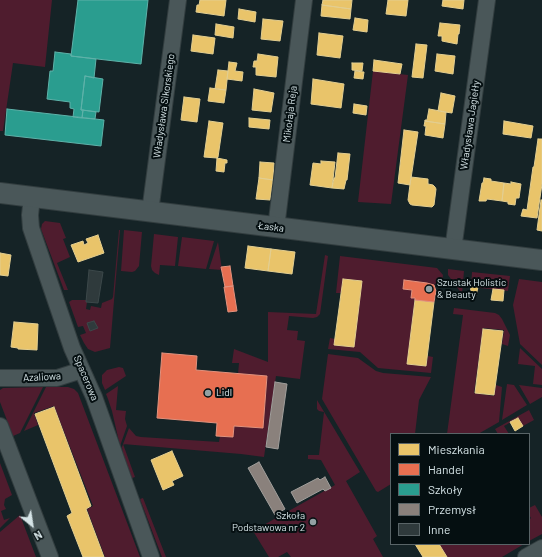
<!DOCTYPE html>
<meta charset="utf-8">
<style>
body{margin:0}
#map{position:relative;width:542px;height:557px;overflow:hidden;background:#152326;font-family:Barlow,sans-serif}
canvas{display:block}
.legend{position:absolute;left:390px;top:433px;width:140px;height:112px;box-sizing:border-box;background:#050f11;border:1px solid #596467;margin:0;padding:5px 7px;list-style:none;font-size:12px;color:#d6e4e7}
.legend li{display:flex;align-items:center;gap:8px;height:20px}
.legend b{width:20px;border:1px solid #596467}
.north{position:absolute;left:12px;top:505px;width:40px;height:40px;-webkit-text-stroke:3px #050f11;paint-order:stroke;rotate:150deg;font-size:11px;font-weight:700;line-height:16px;text-align:center;color:#d6e4e7}
.north::after{content:'';display:block;margin:auto;width:14px;height:18px;background:#d6e4e7;clip-path:polygon(50% 0,100% 100%,50% 72%,0 100%)}
</style>
<div id="map">
<canvas width="542" height="557"></canvas>
<ul class="legend">
<li><b style="height:11px;background:#e9c46a"></b>Mieszkania</li>
<li><b style="height:11px;background:#e76f51"></b>Handel</li>
<li><b style="height:11px;background:#2a9d8f"></b>Szkoły</li>
<li><b style="height:11px;background:#8a817c"></b>Przemysł</li>
<li><b style="height:11px;background:#2f3a3c"></b>Inne</li>
</ul>
<div class="north">N</div>
</div>
<script>
const g = document.querySelector('canvas').getContext('2d');
g.lineJoin = 'round';
function paint(path, color) { g.fillStyle = color; g.fill(path, 'evenodd'); }
const poly = rows => new Path2D(rows.map(r => 'M' + r).join(''));
function strokePath(path, color, width, dash) { g.strokeStyle = color; g.lineWidth = width; g.lineCap = dash ? 'butt' : 'round'; g.setLineDash(dash || []); g.stroke(path); }
function write(font, color, halo, rows, align = 'center') {
  g.font = font + ' Barlow,sans-serif'; g.lineWidth = 4; g.setLineDash([]); g.textBaseline = 'middle'; g.strokeStyle = halo; g.fillStyle = color; for (const [text, x, y, turn = 0] of rows) {
    g.save(); g.translate(x, y); g.rotate((+turn || 0) * Math.PI / 180); g.textAlign = isNaN(turn) ? turn : align; if (halo) g.strokeText(text, 0, 0); g.fillText(text, 0, 0); g.restore();
  }
}
const green = poly([
 [0,0,52,0,45,67,13,63,3,131,0,131],
 [373,71,408,75,391,204,358,202],
 [45,221,60,223,66,238,63,239,70,257,57,263,68,290,64,290,41,229,42,224],
 [119,230,120,230,110,348,95,352,88,349,84,343,80,335,86,333,83,326,78,327,69,302,72,300,86,300,86,302,87,302,86,309,90,310,91,306,101,308,102,303,112,299,113,297],
 [124,230,142,232,139,266,135,271,132,272,121,271],
 [154,234,178,237,175,266,160,265,159,275,155,273,152,270,151,266],
 [182,237,214,241,206,269,178,266],
 [218,242,222,270,209,269],
 [325,255,328,256,320,314,317,317,313,318,289,316,287,330,298,331,297,340,305,341,300,379,276,376,264,457,241,454,123,444,135,477,132,478,123,455,122,447,129,428,136,436,141,437,219,442,220,436,233,437,234,426,263,428,267,376,238,374,239,363,232,363,234,349,268,362,268,312,316,314],
 [340,256,437,268,443,275,442,282,434,285,427,283,404,281,403,289,412,290,411,297,415,298,407,364,426,366,428,356,433,357,431,373,378,368,360,352,328,349,330,338,335,339,335,345,354,347,362,281,343,279,341,293,336,293],
 [448,269,464,271,462,294,448,275],
 [472,272,510,276,508,291,471,287],
 [519,279,542,282,542,365,520,344,513,305],
 [454,308,495,313,499,315,502,319,510,335,508,346,502,344,504,330,483,328,474,393,494,396,496,385,502,387,499,422,478,434,447,434,463,315,453,314],
 [520,348,542,369,542,385,533,384,535,366,518,364],
 [328,354,358,358,376,371,383,373,431,377,419,400,415,434,391,434,391,484,378,492,376,491,322,399],
 [119,367,123,368,126,376,105,390,102,383,102,375,107,370],
 [507,384,514,385,527,405,502,420],
 [519,385,542,388,542,397,530,404],
 [118,386,116,410,126,411,125,419,127,426,120,446,112,411,108,399,106,394],
 [43,387,20,433,13,436,0,402,0,390,3,388],
 [46,387,68,387,74,389,78,393,140,557,105,557,87,509,93,506,54,406,34,413,38,425,24,431],
 [317,400,360,472,346,481,377,536,373,539,383,557,291,557,287,552,278,557,269,557,253,531,335,485,321,460,308,459,308,455,319,455,324,412,319,411,317,409],
 [529,410,534,420,523,426,518,418,504,426,509,434,498,434,495,429],
 [0,463,12,495,5,499,4,505,6,509,1,511,4,520,10,518,0,528],
 [143,498,166,557,162,557,140,499],
 [535,505,542,517,542,534,529,541,529,520,531,518,529,515,529,508],
 [20,515,36,557,0,557,0,532],
 [439,544,524,544,502,557,447,557]
]);
const homes = poly([
 [200,0,226,0,224,16,196,12,197,5,199,5,200,0],
 [323,0,352,0,351,9,322,5,323,0],
 [388,0,408,0,406,16,386,14,388,0],
 [443,0,464,0,463,9,442,6,443,0],
 [322,5,351,9,350,19,321,16,322,5],
 [239,9,256,12,255,22,238,19,239,9],
 [355,18,368,20,367,32,353,30,355,18],
 [263,19,283,21,280,41,261,39,263,19],
 [440,23,460,25,459,34,458,34,457,44,442,41,442,36,438,36,440,23],
 [216,24,234,27,233,38,215,35,216,24],
 [319,33,343,36,340,58,317,55,319,33],
 [193,35,215,38,213,54,191,51,193,35],
 [416,44,427,45,423,78,412,77,416,44],
 [258,54,278,57,276,77,256,75,256,67,253,67,254,61,257,61,258,54],
 [437,54,455,56,453,74,435,71,437,54],
 [374,60,402,64,400,74,373,71,374,60],
 [229,62,237,63,235,71,243,72,242,81,227,79,229,62],
 [352,63,363,63,362,71,352,70,352,63],
 [218,70,228,71,226,90,215,89,218,70],
 [355,71,364,72,363,79,354,78,355,71],
 [313,79,344,84,341,108,311,104,313,79],
 [210,88,226,90,224,103,208,101,210,88],
 [254,89,274,93,271,112,252,110,254,89],
 [441,93,455,96,452,113,438,111,441,93],
 [184,97,200,99,197,122,181,120,184,97],
 [354,104,367,106,366,115,353,113,354,104],
 [429,109,446,112,445,124,425,121,425,120,427,120,429,109],
 [249,118,270,120,269,129,249,127,249,118],
 [209,121,223,123,218,157,217,158,204,157,209,121],
 [425,121,445,124,443,138,425,135,426,126,424,126,425,121],
 [504,121,533,126,531,138,503,134,504,121],
 [404,130,418,132,410,185,398,183,404,130],
 [538,139,542,139,542,184,537,218,521,216,523,209,527,210,533,167,534,167,538,139],
 [338,153,350,154,347,180,346,180,344,189,332,188,334,178,335,178,338,153],
 [217,158,227,160,227,163,225,163,224,172,216,171,217,158],
 [321,161,335,162,332,188,310,185,313,163,321,164,321,161],
 [260,162,274,163,273,180,259,178,260,162],
 [411,177,428,179,428,184,433,185,435,187,436,189,434,205,432,207,412,205,410,204,408,200,411,177],
 [259,178,273,180,270,200,256,199,259,178],
 [484,178,491,179,491,181,504,183,502,201,487,199,486,201,479,201,482,183,483,183,484,178],
 [511,182,521,184,519,198,516,198,515,205,508,204,508,202,502,201,504,183,511,184,511,182],
 [541,200,542,200,542,231,537,230,541,200],
 [98,235,104,253,78,262,71,245,83,241,84,245,88,243,86,239,98,235],
 [248,246,271,249,268,271,245,268,248,246],
 [271,249,295,252,292,274,268,271,271,249],
 [0,253,11,255,8,276,0,275,0,253],
 [343,279,362,281,354,347,334,345,343,279],
 [471,287,478,287,476,296,470,295,471,287],
 [493,289,504,290,503,301,491,300,493,289],
 [415,300,434,302,426,366,407,364,415,300],
 [14,322,38,324,37,350,18,349,18,348,11,347,14,322],
 [483,329,503,331,494,395,475,393,483,329],
 [54,407,91,506,86,509,104,557,83,557,67,516,72,513,35,414,54,407],
 [518,418,523,426,515,431,510,422,518,418],
 [172,451,183,476,172,481,174,485,163,490,151,460,172,451],
 [415,544,439,544,447,557,423,557,415,544]
]);
const shops = poly([
 [230,266,233,286,225,287,221,267,230,266],
 [404,280,427,283,434,285,436,291,434,302,415,300,415,298,411,298,412,290,403,289,404,280],
 [233,286,237,311,228,312,224,287,233,286],
 [162,353,197,356,196,370,267,376,263,428,234,426,233,437,216,436,217,423,157,418,162,353]
]);
const schools = poly([
 [78,0,148,0,141,64,71,56,78,0],
 [55,52,71,54,71,56,96,59,94,78,85,76,81,110,83,110,82,118,73,117,74,109,70,108,70,102,47,99,50,71,53,71,55,52],
 [85,76,103,79,99,112,81,110,85,76],
 [7,109,104,120,101,146,5,135,7,109],
 [83,110,96,112,95,119,82,118,83,110]
]);
const industry = poly([
 [275,382,287,384,278,449,266,447,275,382],
 [259,462,285,509,275,515,248,468,259,462],
 [325,477,331,488,325,491,323,489,297,503,291,492,318,478,320,480,325,477]
]);
const building = poly([
 [89,270,103,272,98,303,86,302,89,270],
 [94,321,98,328,90,331,87,323,94,321]
]);
const minor = poly([
 [32,197,30,215,31,228,72,348,94,397,151,557],
 [150,212,178,0],
 [276,228,304,0],
 [453,250,487,0],
 [0,378,57,378,82,370],
 [0,426,50,557],
 [526,557,542,548]
]);
const tertiary = poly([
 [0,193,542,260]
]);
const markers = [
 [429,289,4,"#92a0a3"],
 [208,393,4,"#92a0a3"],
 [313,522,4,"#92a0a3"]
];
const streetNames = [
 ["Władysława Sikorskiego",164,106,-82],
 ["Mikołaja Reja",290,114,-83],
 ["Władysława Jagiełły",470,125,-82],
 ["Łaska",271,227,7],
 ["Azaliowa",42,377,-3],
 ["Spacerowa",86,378,67]
];
const poiNames = [
 ["Szustak Holistic",437,283],
 ["& Beauty",437,295],
 ["Lidl",216,393],
 ["Szkoła",305,516,"right"],
 ["Podstawowa nr 2",305,528,"right"]
];
paint(green, '#4f1c2e');
paint(homes, '#e9c46a');
strokePath(homes, '#e3ce90', 1);
paint(shops, '#e76f51');
strokePath(shops, '#e2927e', 1);
paint(schools, '#2a9d8f');
strokePath(schools, '#5eb2a9', 1);
paint(industry, '#8a817c');
strokePath(industry, '#a19f9c', 1);
paint(building, '#2f3a3c');
strokePath(building, '#3c484a', 1);
strokePath(minor, '#323d3f', 18);
strokePath(tertiary, '#323d3f', 22);
strokePath(minor, '#4a5759', 16);
strokePath(tertiary, '#4a5759', 20);
for (const [x, y, r, color] of markers) { const dot = new Path2D(); dot.arc(x, y, r, 0, 2 * Math.PI); g.fillStyle = color; g.fill(dot); strokePath(dot, '#050f11', 1.5); }
write('10px', '#d6e4e7', '#050f11', streetNames);
write('10px', '#d6e4e7', '#050f11', poiNames, 'left');
</script>
